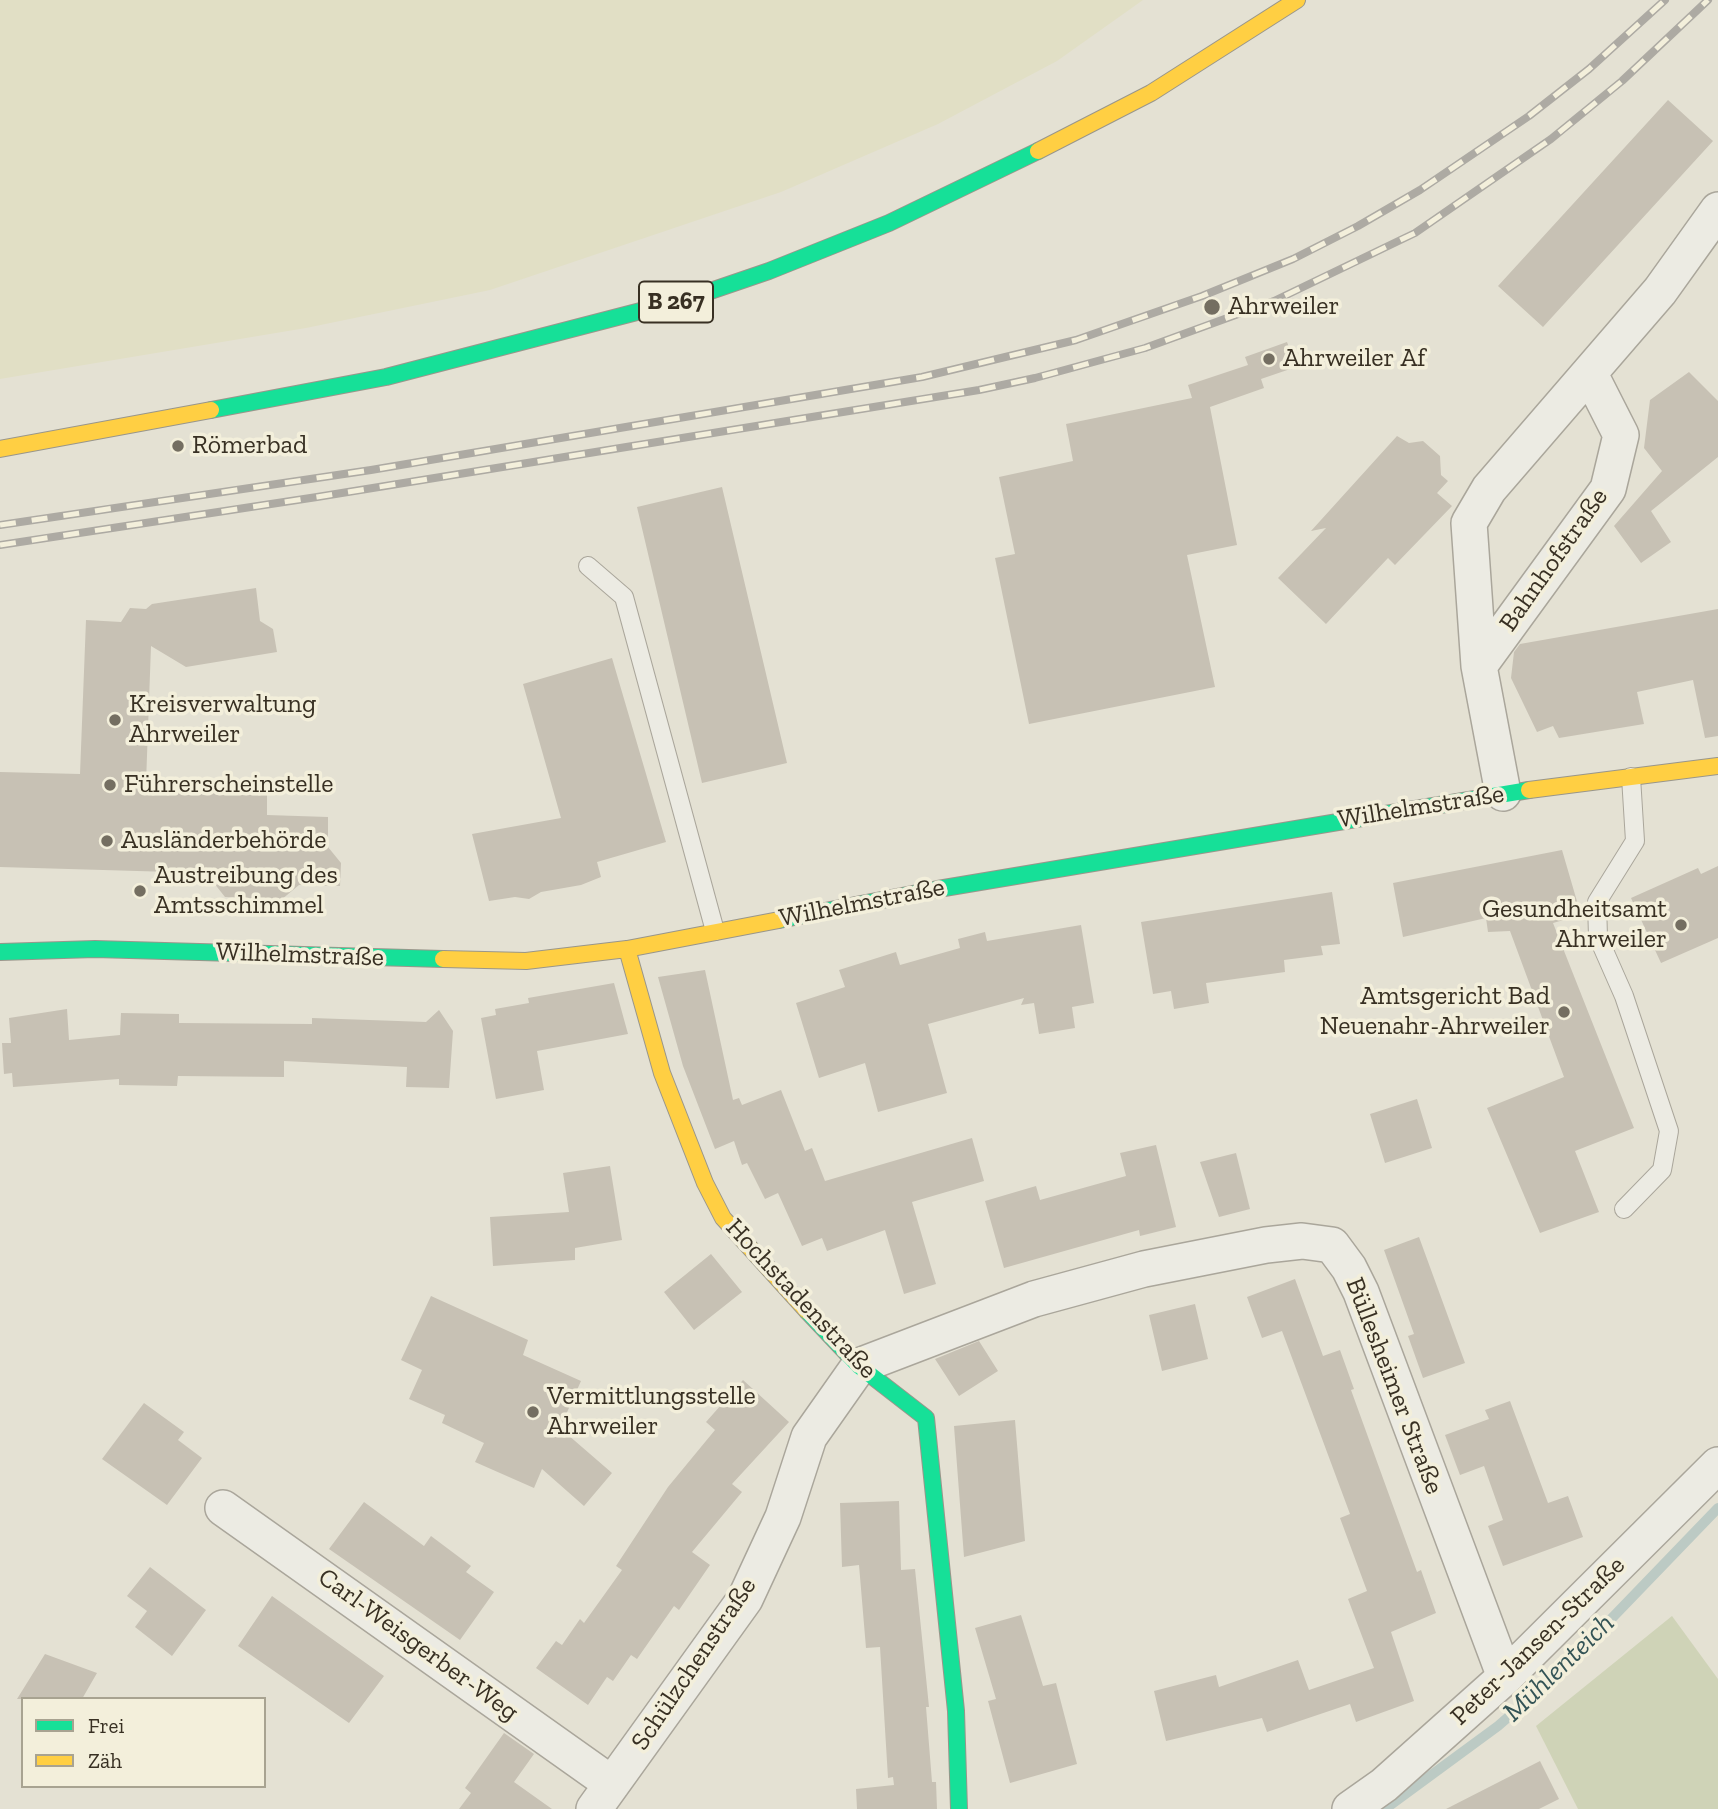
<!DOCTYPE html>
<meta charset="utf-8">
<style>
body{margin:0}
#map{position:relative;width:1718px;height:1809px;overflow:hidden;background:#e4e1d3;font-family:"Zilla Slab",serif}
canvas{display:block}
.legend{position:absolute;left:21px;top:1697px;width:245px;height:91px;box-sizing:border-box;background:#f3efdb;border:2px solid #a8a391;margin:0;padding:9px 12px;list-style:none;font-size:21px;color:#383023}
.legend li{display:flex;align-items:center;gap:14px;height:35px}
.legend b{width:35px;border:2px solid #a8a391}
</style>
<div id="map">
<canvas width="1718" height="1809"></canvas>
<ul class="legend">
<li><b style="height:9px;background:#16e098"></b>Frei</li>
<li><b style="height:9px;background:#ffcf43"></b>Zäh</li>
</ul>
</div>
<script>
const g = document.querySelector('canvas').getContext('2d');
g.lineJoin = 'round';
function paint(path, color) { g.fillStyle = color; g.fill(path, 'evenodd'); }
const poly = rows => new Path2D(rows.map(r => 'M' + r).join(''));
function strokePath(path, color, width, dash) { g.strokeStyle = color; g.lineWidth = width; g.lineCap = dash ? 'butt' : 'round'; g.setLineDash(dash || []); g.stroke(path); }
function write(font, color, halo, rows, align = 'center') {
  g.font = font + ' "Zilla Slab",serif'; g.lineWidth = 7; g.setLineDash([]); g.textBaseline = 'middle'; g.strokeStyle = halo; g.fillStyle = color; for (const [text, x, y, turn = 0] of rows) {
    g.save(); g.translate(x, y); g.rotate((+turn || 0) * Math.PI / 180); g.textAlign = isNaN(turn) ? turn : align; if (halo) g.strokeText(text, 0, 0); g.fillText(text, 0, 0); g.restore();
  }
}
const farmland = poly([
 [0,0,1143,0,1057,61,938,124,781,192,490,290,306,328,0,379]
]);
const green = poly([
 [1672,1616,1718,1679,1718,1809,1578,1809,1536,1726]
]);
const stream = poly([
 [1385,1809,1498,1726,1560,1672,1718,1508]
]);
const building = poly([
 [1668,100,1713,141,1543,327,1498,286],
 [1287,342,1296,367,1261,379,1264,388,1210,407,1237,545,1187,555,1215,687,1029,724,995,558,1015,554,999,477,1073,461,1066,424,1192,398,1188,385,1248,365,1245,357],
 [1689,372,1718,401,1718,457,1651,511,1671,542,1641,563,1614,526,1662,471,1644,448,1650,400],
 [1397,436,1409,443,1423,441,1440,456,1441,475,1448,481,1437,493,1452,506,1395,565,1388,558,1326,624,1278,578,1326,528,1311,531],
 [722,487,787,763,702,783,637,507],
 [256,588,260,621,273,629,277,652,186,667,151,646,146,783,267,788,267,815,328,817,328,847,341,863,340,886,299,885,281,900,225,897,206,873,0,867,0,772,80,774,86,620,121,622,130,608,146,609,152,604],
 [1718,609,1718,736,1705,738,1693,680,1637,692,1644,724,1559,738,1553,726,1537,732,1511,678,1514,652,1520,644],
 [612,658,666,842,597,862,601,877,581,885,541,892,529,899,515,897,489,901,472,834,561,818,523,684],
 [1562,850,1581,915,1553,923,1634,1128,1575,1151,1599,1212,1540,1233,1487,1108,1564,1077,1510,931,1488,932,1486,918,1403,937,1393,883],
 [1718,866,1718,938,1661,963,1631,898,1698,868,1701,874],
 [1332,892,1340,944,1321,946,1323,955,1284,960,1285,972,1206,983,1209,1003,1174,1009,1171,991,1153,994,1141,922],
 [1081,925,1094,1003,1072,1007,1075,1028,1039,1034,1034,1003,1021,1005,1024,998,928,1024,947,1093,878,1112,865,1063,819,1078,796,1003,845,987,839,970,896,952,900,965,960,948,958,939,985,932,987,941],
 [705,970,733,1100,739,1098,742,1105,781,1090,805,1151,812,1148,825,1181,972,1138,984,1181,912,1202,936,1284,904,1294,885,1230,827,1251,822,1238,802,1246,778,1193,765,1199,747,1163,742,1165,734,1141,715,1149,683,1066,658,977],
 [614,983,628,1034,537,1051,544,1090,496,1099,481,1018,496,1015,495,1009,529,1003,528,998],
 [67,1009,69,1040,120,1035,121,1013,179,1014,179,1023,312,1024,312,1018,426,1022,439,1010,453,1031,449,1088,406,1087,407,1067,284,1061,284,1077,178,1076,177,1086,119,1085,119,1079,13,1087,12,1073,4,1074,2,1043,11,1043,9,1018],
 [1417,1099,1432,1148,1385,1163,1370,1114],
 [1156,1145,1176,1227,1140,1236,1139,1230,1004,1268,985,1201,1036,1186,1040,1200,1126,1176,1120,1153],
 [1236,1153,1250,1209,1219,1217,1200,1162],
 [610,1166,622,1240,575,1248,575,1260,493,1266,490,1217,569,1212,563,1173],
 [1419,1237,1465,1363,1423,1378,1408,1336,1414,1334,1384,1250],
 [711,1254,742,1292,694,1330,664,1292],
 [1295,1279,1323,1356,1340,1350,1354,1389,1351,1390,1417,1572,1421,1570,1436,1613,1391,1632,1414,1701,1356,1722,1350,1704,1267,1732,1262,1718,1166,1741,1154,1691,1216,1675,1219,1687,1298,1660,1309,1690,1374,1668,1348,1599,1367,1591,1340,1518,1350,1514,1282,1331,1262,1338,1247,1297],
 [431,1296,528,1340,523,1355,581,1381,560,1428,612,1473,584,1506,542,1469,534,1488,475,1462,484,1443,442,1423,445,1415,409,1399,422,1370,401,1360],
 [1195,1304,1208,1359,1162,1371,1149,1315],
 [979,1341,998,1371,959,1396,935,1359],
 [743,1380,789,1422,732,1484,742,1492,692,1552,710,1565,679,1610,674,1606,637,1659,631,1655,613,1681,607,1677,588,1705,536,1668,556,1641,562,1645,580,1619,584,1623,622,1570,616,1566,668,1487,715,1430,706,1422],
 [1510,1401,1548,1503,1568,1496,1583,1537,1503,1566,1488,1526,1503,1520,1484,1466,1460,1475,1445,1435,1489,1419,1485,1410],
 [144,1403,184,1432,178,1440,202,1458,167,1505,102,1459],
 [1015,1420,1025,1541,964,1557,954,1426],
 [899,1501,901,1570,915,1569,929,1707,926,1707,932,1782,936,1782,937,1809,857,1809,856,1789,894,1785,893,1777,888,1778,880,1647,866,1648,859,1565,842,1567,840,1503],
 [364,1502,424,1546,431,1536,471,1566,466,1572,494,1592,460,1640,329,1549],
 [150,1567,206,1610,172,1656,135,1627,147,1611,127,1596],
 [272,1596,384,1676,349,1723,238,1646],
 [1021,1615,1043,1686,1056,1683,1077,1764,1010,1783,988,1701,996,1699,975,1628],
 [45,1654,97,1673,82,1699,17,1699],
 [504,1733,534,1754,514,1782,552,1809,459,1809,471,1793,465,1788],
 [1540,1761,1559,1799,1539,1809,1446,1809]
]);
const lane = poly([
 [588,566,624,597,715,931],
 [1624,1209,1662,1170,1669,1131,1624,996,1598,937,1597,902,1635,841,1631,777]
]);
const street = poly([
 [1479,666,1608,489,1621,435,1590,374],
 [1503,793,1479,666,1469,523,1489,489,1660,291,1718,210],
 [223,1508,612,1784],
 [594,1809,745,1599,783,1517,809,1437,859,1366,1034,1299,1144,1269,1266,1245,1302,1241,1332,1245,1349,1268,1361,1292,1505,1677],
 [1350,1809,1384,1785,1505,1677,1718,1465]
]);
const fast = poly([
 [211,410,386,377,687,299,769,271,889,223,1038,151],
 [779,920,938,889,1529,790],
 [0,952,95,949,443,959],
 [807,1311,859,1366,926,1418,956,1711,959,1809]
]);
const slow = poly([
 [1038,151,1151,93,1297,0],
 [0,449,211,410],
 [1529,790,1718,766],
 [627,949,662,1073,705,1183,723,1218,807,1311],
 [443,959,526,961,627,949,779,920]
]);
const rail = poly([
 [0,525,371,470,922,377,1076,340,1202,296,1293,259,1358,226,1420,190,1529,116,1589,69,1665,0],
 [0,545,317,497,979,390,1035,378,1145,348,1274,301,1415,233,1551,139,1622,81,1708,0]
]);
const markers = [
 [1212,307,9,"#746e61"],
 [1269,359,7,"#746e61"],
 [178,446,7,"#746e61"],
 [115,720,7,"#746e61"],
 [110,785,7,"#746e61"],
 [107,841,7,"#746e61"],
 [140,891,7,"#746e61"],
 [1681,925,7,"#746e61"],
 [1564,1012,7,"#746e61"],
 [533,1412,7,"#746e61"]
];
const shields = [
 [676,302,74]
];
const shieldNames = [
 ["B 267",676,302]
];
const poiNames = [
 ["Ahrweiler",1228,307],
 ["Ahrweiler Af",1283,359],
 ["Römerbad",192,446],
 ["Kreisverwaltung",129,705],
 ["Ahrweiler",129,735],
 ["Führerscheinstelle",124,785],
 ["Ausländerbehörde",121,841],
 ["Austreibung des",154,876],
 ["Amtsschimmel",154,906],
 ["Gesundheitsamt",1667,910,"right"],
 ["Ahrweiler",1667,940,"right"],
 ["Amtsgericht Bad",1550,997,"right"],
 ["Neuenahr-Ahrweiler",1550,1027,"right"],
 ["Vermittlungsstelle",547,1397],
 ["Ahrweiler",547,1427]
];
const streetNames = [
 ["Bahnhofstraße",1554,560,-55],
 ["Wilhelmstraße",1421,807,-9],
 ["Wilhelmstraße",862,903,-11],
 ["Wilhelmstraße",300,955,2],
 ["Hochstadenstraße",801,1299,47],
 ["Büllesheimer Straße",1394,1386,69],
 ["Peter-Jansen-Straße",1538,1641,-44],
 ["Carl-Weisgerber-Weg",418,1645,36],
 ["Schülzchenstraße",694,1664,-56]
];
const waterNames = [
 ["Mühlenteich",1559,1668,-44]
];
paint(farmland, '#e1dfc5');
paint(green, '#cfd3b7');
strokePath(stream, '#bccac4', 10);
paint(building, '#c7c1b4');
strokePath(lane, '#aaa69b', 20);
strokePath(street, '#aaa69b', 38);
strokePath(fast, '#99968b', 18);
strokePath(slow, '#99968b', 18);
strokePath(lane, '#ecebe3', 18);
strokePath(street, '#ecebe3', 35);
strokePath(fast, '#16e098', 16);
strokePath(slow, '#ffcf43', 16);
strokePath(rail, '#adaaa3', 8);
strokePath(rail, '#f3efdb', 5, [16]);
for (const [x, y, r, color] of markers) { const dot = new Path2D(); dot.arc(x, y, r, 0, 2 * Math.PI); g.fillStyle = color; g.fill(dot); strokePath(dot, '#f3efdb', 2.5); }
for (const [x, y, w] of shields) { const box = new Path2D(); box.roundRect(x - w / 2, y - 20.5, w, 41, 5); g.fillStyle = '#f3efdb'; g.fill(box); strokePath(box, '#383023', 2); }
write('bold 24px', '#383023', null, shieldNames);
write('26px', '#383023', '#f3efdb', poiNames, 'left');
write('26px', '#383023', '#f3efdb', streetNames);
write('italic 28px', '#345456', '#f3efdb', waterNames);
</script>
